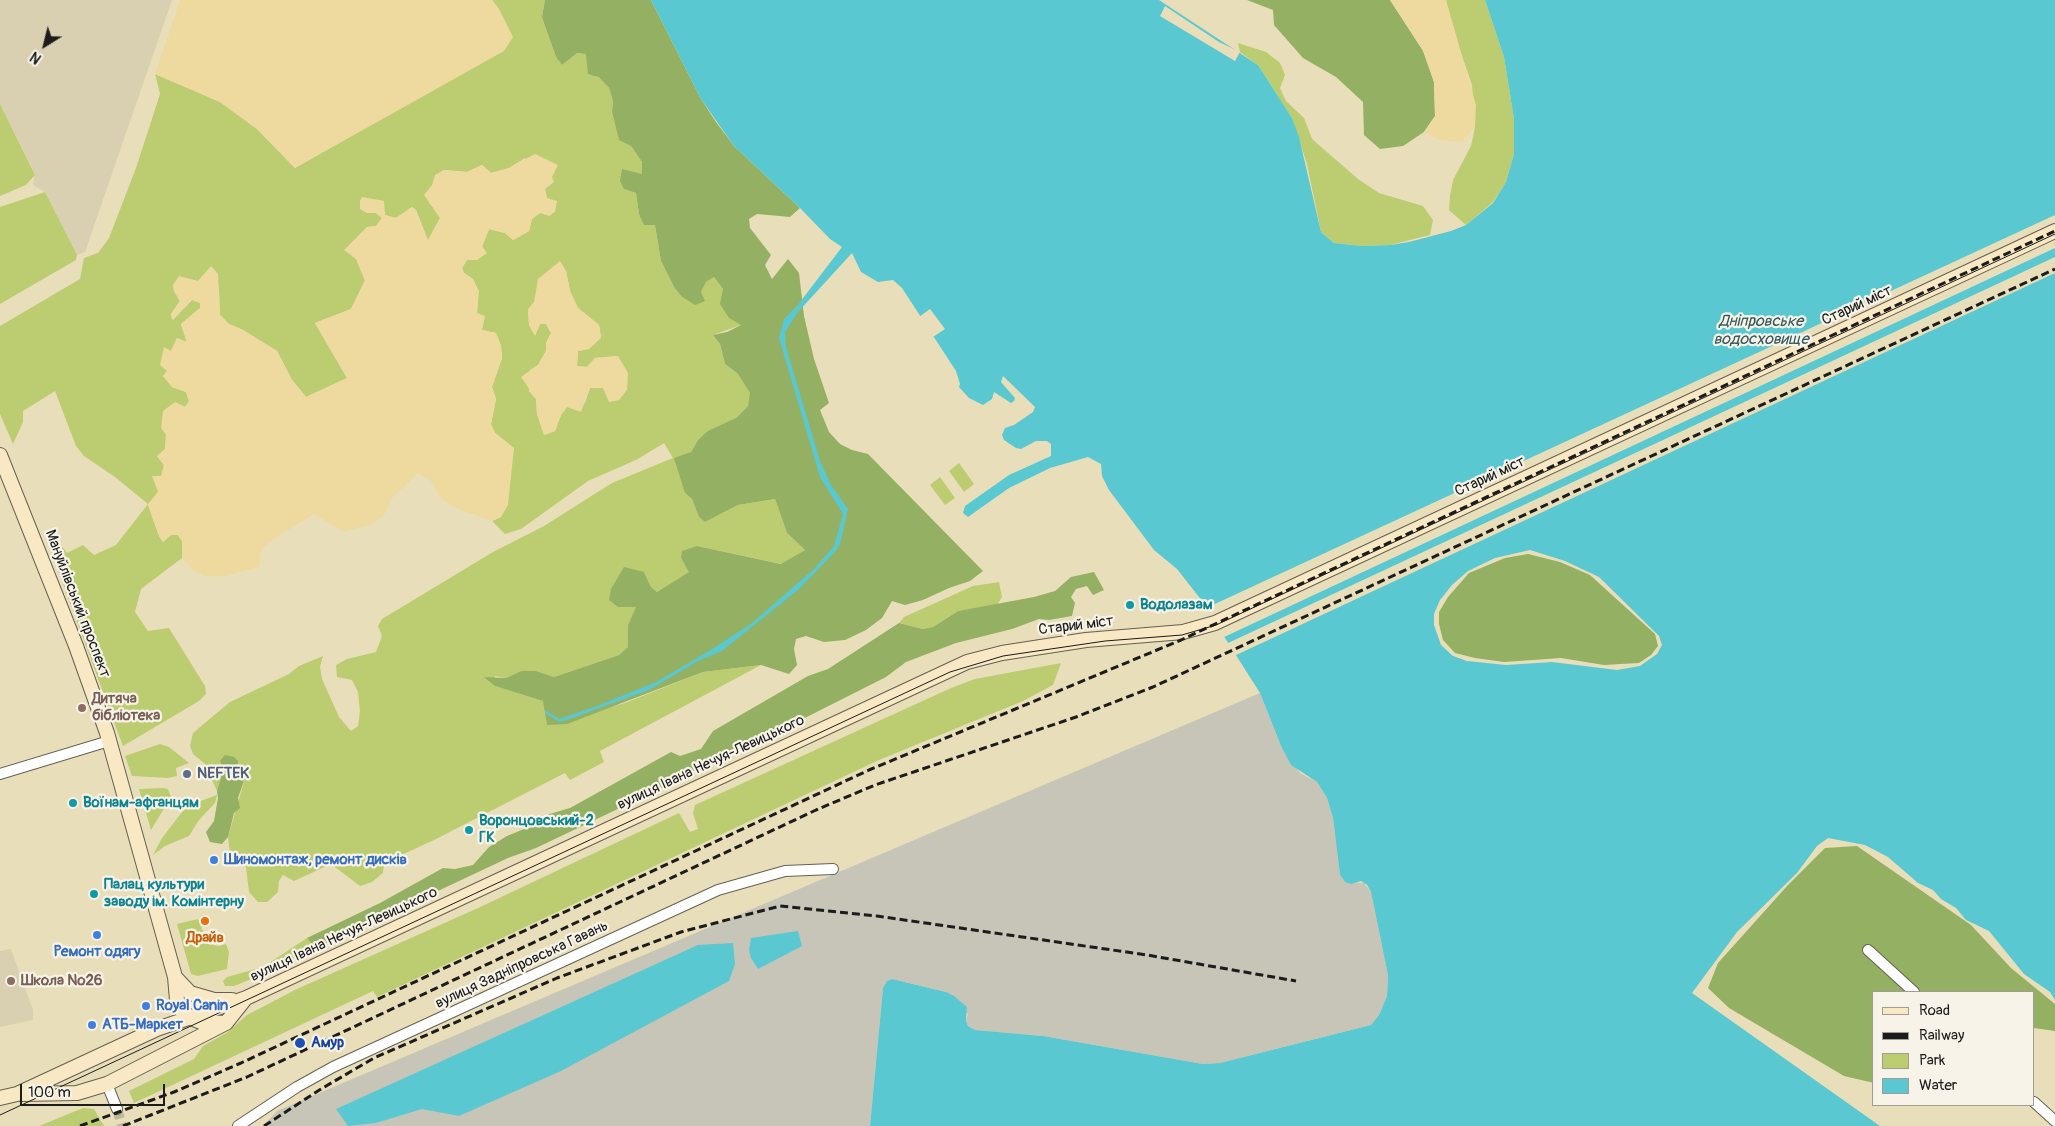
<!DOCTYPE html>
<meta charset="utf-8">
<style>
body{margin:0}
#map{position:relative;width:2055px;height:1126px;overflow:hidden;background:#e9deba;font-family:Pangolin,sans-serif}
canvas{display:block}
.legend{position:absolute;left:1872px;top:991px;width:162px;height:115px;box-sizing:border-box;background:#f7f3e8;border:1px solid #9f9d96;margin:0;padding:6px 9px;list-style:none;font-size:15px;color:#1c1c1c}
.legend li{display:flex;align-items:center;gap:10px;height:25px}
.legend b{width:25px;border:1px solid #9f9d96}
.north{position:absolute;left:20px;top:20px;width:50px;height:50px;-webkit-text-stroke:4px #f7f3e8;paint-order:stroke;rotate:216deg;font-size:14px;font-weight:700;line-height:20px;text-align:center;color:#1c1c1c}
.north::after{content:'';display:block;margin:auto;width:18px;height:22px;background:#1c1c1c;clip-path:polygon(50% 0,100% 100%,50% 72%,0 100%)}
.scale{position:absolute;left:20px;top:1084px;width:145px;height:22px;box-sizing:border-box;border:2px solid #1c1c1c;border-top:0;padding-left:6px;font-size:15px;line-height:18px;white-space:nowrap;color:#1c1c1c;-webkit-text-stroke:4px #f7f3e8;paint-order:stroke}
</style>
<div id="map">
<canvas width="2055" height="1126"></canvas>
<ul class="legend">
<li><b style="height:6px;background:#f8e8c3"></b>Road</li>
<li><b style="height:6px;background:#1c1c1c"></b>Railway</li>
<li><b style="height:14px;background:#bbcd70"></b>Park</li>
<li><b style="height:14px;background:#5ac8d0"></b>Water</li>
</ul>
<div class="north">N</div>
<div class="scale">100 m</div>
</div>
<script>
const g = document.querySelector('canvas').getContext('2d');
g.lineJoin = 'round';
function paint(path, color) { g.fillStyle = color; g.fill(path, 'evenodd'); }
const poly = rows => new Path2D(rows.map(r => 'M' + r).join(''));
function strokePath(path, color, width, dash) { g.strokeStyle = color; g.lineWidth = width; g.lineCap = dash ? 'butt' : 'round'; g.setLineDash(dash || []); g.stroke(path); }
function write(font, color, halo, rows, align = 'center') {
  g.font = font + ' Pangolin,sans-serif'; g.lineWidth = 4.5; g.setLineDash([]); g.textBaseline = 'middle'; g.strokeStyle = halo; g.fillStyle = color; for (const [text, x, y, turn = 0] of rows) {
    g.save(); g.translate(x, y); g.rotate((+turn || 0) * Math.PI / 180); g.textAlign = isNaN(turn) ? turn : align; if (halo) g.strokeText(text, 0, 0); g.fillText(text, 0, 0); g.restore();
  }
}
const built = poly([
 [0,0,172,0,85,252,77,255,45,192,33,185,35,174,0,104],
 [11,949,33,1010,33,1020,0,1027,0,951]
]);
const industrial = poly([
 [1260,693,1281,746,1300,773,1317,782,1327,798,1333,818,1340,875,1345,882,1364,883,1371,892,1388,975,1387,996,1379,1015,1371,1025,1220,1063,1203,1064,1043,1036,975,1030,968,1026,966,1021,968,1014,946,992,892,979,887,981,883,988,870,1126,263,1126,277,1111]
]);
const green = poly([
 [492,0,545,0,542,17,545,26,556,57,562,65,577,53,587,54,588,63,609,88,613,101,612,112,619,139,631,146,642,162,642,174,631,173,624,189,636,193,639,214,655,225,661,261,674,287,681,296,704,301,701,292,706,282,714,277,723,289,741,325,713,335,720,344,725,364,738,374,751,393,748,406,736,418,698,440,691,452,685,493,692,499,699,517,705,522,738,505,775,499,787,533,805,550,782,564,697,546,681,558,690,572,657,592,651,587,644,572,637,606,628,625,628,647,619,655,554,677,536,671,521,671,506,678,495,676,495,686,544,701,547,725,625,703,703,672,761,665,600,751,604,762,570,780,565,773,434,840,384,863,383,873,372,882,360,886,331,864,294,881,283,875,279,881,278,892,267,902,258,902,249,892,245,859,231,862,228,837,246,775,239,768,238,761,220,761,223,770,217,791,205,764,193,754,190,746,193,733,230,702,289,674,299,666,323,656,320,667,322,679,339,717,351,731,358,726,360,711,358,692,352,680,337,677,336,665,347,659,376,652,382,636,378,626,382,619,493,552,544,526,612,483,673,458,664,443,638,459,588,481,521,529,505,534,492,521,501,517,514,448,495,433,491,424,496,399,492,387,502,358,501,346,496,333,482,330,477,313,478,291,473,279,464,273,462,268,467,260,477,260,489,229,505,233,513,240,529,231,532,219,540,213,547,199,545,189,525,158,509,168,491,173,482,165,467,172,444,170,436,175,429,203,436,209,440,218,428,241,416,210,412,207,396,218,385,215,383,209,367,213,376,213,382,218,376,226,367,227,351,244,365,280,351,309,315,323,347,378,306,397,292,380,277,351,243,330,229,324,220,315,219,289,211,267,198,281,179,277,173,285,174,291,180,301,171,314,173,320,192,300,200,303,200,308,181,324,187,343,177,338,171,351,167,371,163,376,172,387,186,392,189,401,166,435,165,449,157,456,164,465,158,492,148,505,159,536,163,542,171,535,178,535,182,541,182,558,141,589,135,612,148,631,169,628,205,686,206,694,199,701,123,746,46,538,51,532,67,553,83,545,94,555,116,545,148,504,115,477,84,456,76,446,55,391,23,411,23,422,13,444,0,414,0,326,80,279,84,258,98,253,109,238,136,168,160,94,155,74,220,102,257,129,295,168,376,121,499,9],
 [566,271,570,291,578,308,599,325,601,337,589,349,578,351,577,366,587,367,595,358,618,356,603,387,590,388,585,403,567,407,561,415,555,431,544,435,537,414,536,399,529,391,530,370,538,365,546,351,546,343,551,333,546,324,540,324,535,335,529,325,528,310],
 [1446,0,1485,0,1504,57,1514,119,1514,154,1506,182,1493,202,1466,225,1449,210,1450,196,1453,180,1471,146,1475,127,1472,85,1451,24],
 [1238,43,1266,52,1280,63,1285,75,1280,88,1286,101,1304,118,1312,139,1358,179,1379,193,1423,206,1433,220,1430,235,1390,245,1362,246,1334,243,1321,232,1307,164,1292,118,1258,65,1240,52],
 [0,104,35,175,26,185,0,196],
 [45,192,77,255,76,260,0,304,0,207],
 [959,463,974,484,964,492,949,471],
 [940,477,955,498,945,505,930,485],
 [999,582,1002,597,997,605,958,611,933,627,923,629,899,623,904,617,973,586],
 [1061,663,1053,685,1023,701,879,760,377,997,373,991,134,1103,129,1091,194,1059,203,1046,228,1032,247,1015,297,989,478,908,679,813,690,832,698,829,693,813,695,805,951,688,975,679],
 [160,744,169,747,189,763,176,768,177,776,168,778,132,776,125,756],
 [164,788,168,789,171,797,151,830,139,789],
 [217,795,215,803,199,820,189,836,165,846,153,855,162,838,182,812,192,804],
 [198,919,208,944,219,946,226,944,229,952,227,969,198,976,191,974,177,924],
 [307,938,313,945,323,945,249,980,234,986,225,986,223,981,227,977,263,967],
 [83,1108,94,1109,104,1126,39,1126]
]);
const forest = poly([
 [545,0,651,0,701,99,716,122,734,146,800,208,790,217,757,214,749,219,750,228,771,255,765,265,772,279,788,259,799,273,804,316,814,359,829,403,820,410,829,432,840,444,852,450,868,454,983,571,970,581,949,588,923,600,905,605,892,601,882,618,866,630,845,640,824,642,806,636,796,639,794,649,797,665,789,674,761,665,703,672,567,724,547,725,543,701,495,686,484,677,506,678,521,671,536,671,554,677,619,655,628,647,628,625,636,607,618,607,609,600,611,589,624,567,644,572,651,587,657,592,689,572,681,558,682,551,697,546,781,564,805,550,787,533,775,499,738,505,705,522,699,517,692,499,685,493,674,458,691,452,698,440,708,431,736,418,748,406,750,393,738,374,725,364,720,344,713,335,727,332,741,325,729,318,720,304,723,289,714,277,706,282,701,292,705,301,695,305,681,296,674,287,661,261,655,225,644,225,639,214,636,193,624,189,620,181,622,169,642,174,642,162,631,146,619,140,612,112,613,101,609,88,599,77,588,74,586,54,577,53,562,65,556,57,545,26,542,17],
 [1247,0,1390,0,1423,51,1434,82,1435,116,1424,132,1403,146,1380,149,1364,135,1363,102,1336,77,1303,58,1274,25,1273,10],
 [1528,554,1560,562,1590,575,1655,634,1658,646,1651,655,1639,663,1621,664,1604,665,1561,658,1504,662,1475,658,1455,653,1443,640,1439,624,1439,612,1448,597,1469,573,1505,558],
 [1094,572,1104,590,1093,595,1087,586,1076,589,1071,597,1075,603,1072,616,1049,620,1039,619,1012,629,956,643,906,662,886,677,777,732,727,753,666,786,536,848,508,858,323,945,313,945,307,938,380,903,443,868,455,869,473,865,489,847,507,836,529,827,546,815,570,808,671,752,680,756,701,749,713,731,808,676,828,669,899,623,923,629,933,627,958,611,1034,597,1055,591,1071,577],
 [225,755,234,757,238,761,239,768,246,775,238,798,240,808,234,813,228,837,222,844,210,842,206,832,214,821,218,798,217,791,223,770,220,761],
 [1857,846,1971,925,2011,968,2055,1004,2055,1031,2034,1028,2034,992,1874,992,1874,1083,1844,1076,1729,1008,1708,988,1718,963,1788,885,1825,848]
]);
const sand = poly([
 [180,0,492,0,499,9,513,37,504,51,295,168,257,129,220,102,155,74],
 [1390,0,1446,0,1476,105,1475,127,1462,142,1440,140,1424,132,1435,116,1434,82,1423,50],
 [535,154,558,165,552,177,554,182,545,189,547,198,557,201,555,212,549,216,540,213,532,218,529,231,513,240,505,233,489,229,482,246,487,253,477,260,467,260,462,268,464,273,473,279,479,291,477,313,485,316,482,330,496,333,501,346,502,358,492,387,496,399,491,424,495,433,514,448,508,505,501,517,492,521,456,508,442,500,430,480,418,473,392,498,384,515,372,524,344,532,314,514,275,538,262,548,259,567,224,576,204,576,192,569,182,558,182,541,178,535,171,535,163,542,159,536,148,504,158,492,152,476,161,476,164,465,157,456,165,449,166,435,161,428,163,411,175,402,186,407,189,401,186,392,172,387,163,376,167,371,160,365,164,347,171,351,177,338,187,342,181,324,200,308,200,303,192,300,172,320,171,314,180,301,174,291,173,285,179,276,198,281,211,266,218,274,220,315,229,324,243,330,277,351,292,380,306,397,347,378,315,323,351,309,365,281,356,259,344,250,367,227,376,226,382,218,376,213,367,213,360,209,360,201,362,197,384,201,385,215,396,218,412,207,416,210,428,240,440,218,424,195,432,185,435,175,444,170,467,172,482,165,491,173,509,168],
 [560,261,566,271,570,291,578,308,599,325,601,338,589,349,578,351,577,366,587,367,595,358,618,356,628,373,627,390,619,400,609,402,603,388,590,388,581,412,567,407,561,415,555,431,544,435,537,414,536,399,521,377,538,365,546,351,546,343,551,333,546,324,540,324,535,336,529,325,528,309,534,302,538,279]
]);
const water = poly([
 [651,0,1159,0,1258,65,1292,118,1299,137,1321,232,1334,243,1362,246,1390,245,1409,242,1451,231,1466,225,1493,203,1506,182,1514,154,1514,119,1504,57,1485,0,2055,0,2055,1000,2050,992,2024,974,1989,931,1966,920,1956,908,1941,899,1933,890,1918,883,1888,857,1865,845,1828,838,1817,846,1797,873,1737,932,1692,993,1880,1126,870,1126,883,988,887,981,892,979,946,992,954,996,967,1007,966,1021,968,1026,975,1030,1043,1036,1203,1064,1220,1063,1371,1025,1379,1015,1387,996,1388,975,1371,892,1367,885,1361,881,1351,884,1345,882,1340,875,1333,818,1327,798,1317,782,1291,765,1281,746,1260,693,1199,597,1177,569,1154,550,1109,490,1102,476,1101,464,1088,457,1050,468,1009,488,968,517,963,513,965,506,1009,475,1051,456,1051,444,1047,441,1036,441,1021,449,1016,448,1004,440,1002,435,1005,428,1014,425,1033,412,1035,407,1003,376,1001,382,1015,398,1014,401,1011,403,994,392,992,399,983,405,969,398,959,387,960,384,956,371,902,288,893,280,878,282,861,272,852,253,798,312,785,332,786,347,820,461,831,485,848,509,840,544,835,552,798,590,722,651,698,661,649,690,567,720,559,722,545,713,545,710,559,719,597,706,656,682,714,648,752,623,814,569,834,546,843,514,820,477,779,338,784,319,797,306,842,247,830,239,800,208,734,146,701,99],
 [1530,550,1565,561,1599,577,1659,636,1662,645,1657,654,1640,666,1617,670,1552,662,1506,665,1467,661,1453,656,1441,645,1434,625,1434,614,1440,600,1452,585,1468,571,1495,558],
 [798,931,802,946,758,969,751,958,749,950,751,938],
 [733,943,735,964,729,981,561,1071,459,1116,422,1109,376,1123,348,1126,336,1109,698,945]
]);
const pier = poly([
 [1165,6,1219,42,1240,52,1235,61,1160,16],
 [2055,215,2055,248,1222,638,1204,609],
 [2055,257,2055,273,1234,656,1226,644],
 [930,309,945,329,933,337,919,317]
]);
const minorTunnel = poly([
 [117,1109,122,1126]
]);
const minor = poly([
 [0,774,109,741],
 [1868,950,1914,992],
 [107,1084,117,1109],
 [2034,1102,2055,1121],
 [238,1126,297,1087,333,1067,718,890,785,871,833,869]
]);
const secondary = poly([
 [0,455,76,646,107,733,175,977,177,1000,181,1010,191,1018,201,1022,226,1023],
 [175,977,190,993,214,1000,232,1000],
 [22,1094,77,1093,107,1084,226,1023,245,999],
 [0,1098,17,1094,157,1029,246,998,967,662,1002,653,1086,640,1183,632,1215,623,2055,231]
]);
const tram = poly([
 [0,1115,950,672,1003,656,1105,641,1182,635,1216,625,2055,234]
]);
const rail = poly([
 [80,1126,174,1092,241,1063,869,770,1181,640,2055,231],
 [123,1126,247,1077,816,810,875,785,1076,717,1153,687,2055,269],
 [264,1126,321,1089,374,1058,557,978,681,932,780,906,877,916,1147,955,1296,981]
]);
const markers = [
 [1130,605,5,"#0f9aa8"],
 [82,708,5,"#8d6e63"],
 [187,774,5,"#5c6f8a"],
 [73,803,5,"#0f9aa8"],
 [469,830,5,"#0f9aa8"],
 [214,860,5,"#3f7fe0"],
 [94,894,5,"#0f9aa8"],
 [205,921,5,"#e8710a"],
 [97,935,5,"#3f7fe0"],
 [11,981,5,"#8d6e63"],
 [146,1006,5,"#3f7fe0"],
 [92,1025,5,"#3f7fe0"],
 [300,1043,6,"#1a4fb4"]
];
const streetNames = [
 ["Старий міст",1857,306,-25],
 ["Старий міст",1490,477,-25],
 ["Мануйлівський проспект",77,604,69],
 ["Старий міст",1076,626,-7],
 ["вулиця Івана Нечуя-Левицького",711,763,-25],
 ["вулиця Івана Нечуя-Левицького",344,935,-25],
 ["вулиця Задніпровська Гавань",522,965,-25]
];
const cultureNames = [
 ["Водолазам",1140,605],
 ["Воїнам-афганцям",83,803],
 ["Воронцовський-2",479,821],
 ["ГК",479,838],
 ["Палац культури",104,885],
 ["заводу ім. Комінтерну",104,902]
];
const educationNames = [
 ["Дитяча",92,699],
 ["бібліотека",92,716],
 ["Школа №26",21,981]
];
const serviceNames = [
 ["NEFTEK",197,774]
];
const shopNames = [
 ["Шиномонтаж, ремонт дисків",224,860],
 ["Ремонт одягу",97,952,"center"],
 ["Royal Canin",156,1006],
 ["АТБ-Маркет",102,1025]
];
const foodNames = [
 ["Драйв",205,938]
];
const transitNames = [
 ["Амур",311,1043]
];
const waterNames = [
 ["Дніпровське",1761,322],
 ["водосховище",1761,340]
];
paint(built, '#d8d0b1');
paint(industrial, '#c6c5b8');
paint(green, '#bbcd70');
paint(forest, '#94b062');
paint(sand, '#eeda9e');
paint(water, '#5ac8d0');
paint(pier, '#e9deba');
strokePath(minorTunnel, '#c0b79a', 10, [10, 5]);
strokePath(minor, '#646053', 12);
strokePath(secondary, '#646053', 16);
strokePath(minor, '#fff', 10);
strokePath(secondary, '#f8e8c3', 14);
strokePath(tram, '#1c1c1c', 1);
strokePath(rail, '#1c1c1c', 3, [8, 4]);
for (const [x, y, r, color] of markers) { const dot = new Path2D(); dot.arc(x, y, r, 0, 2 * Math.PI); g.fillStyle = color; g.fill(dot); strokePath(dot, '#f7f3e8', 2); }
write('15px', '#1c1c1c', '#f7f3e8', streetNames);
write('bold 15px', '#0d838f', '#f7f3e8', cultureNames, 'left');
write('bold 15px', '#785e54', '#f7f3e8', educationNames, 'left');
write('bold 15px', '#4e5e75', '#f7f3e8', serviceNames, 'left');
write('bold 15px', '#366cbe', '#f7f3e8', shopNames, 'left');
write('bold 15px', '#c56008', '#f7f3e8', foodNames);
write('bold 15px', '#164399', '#f7f3e8', transitNames, 'left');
write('italic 16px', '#32585b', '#f7f3e8', waterNames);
</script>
